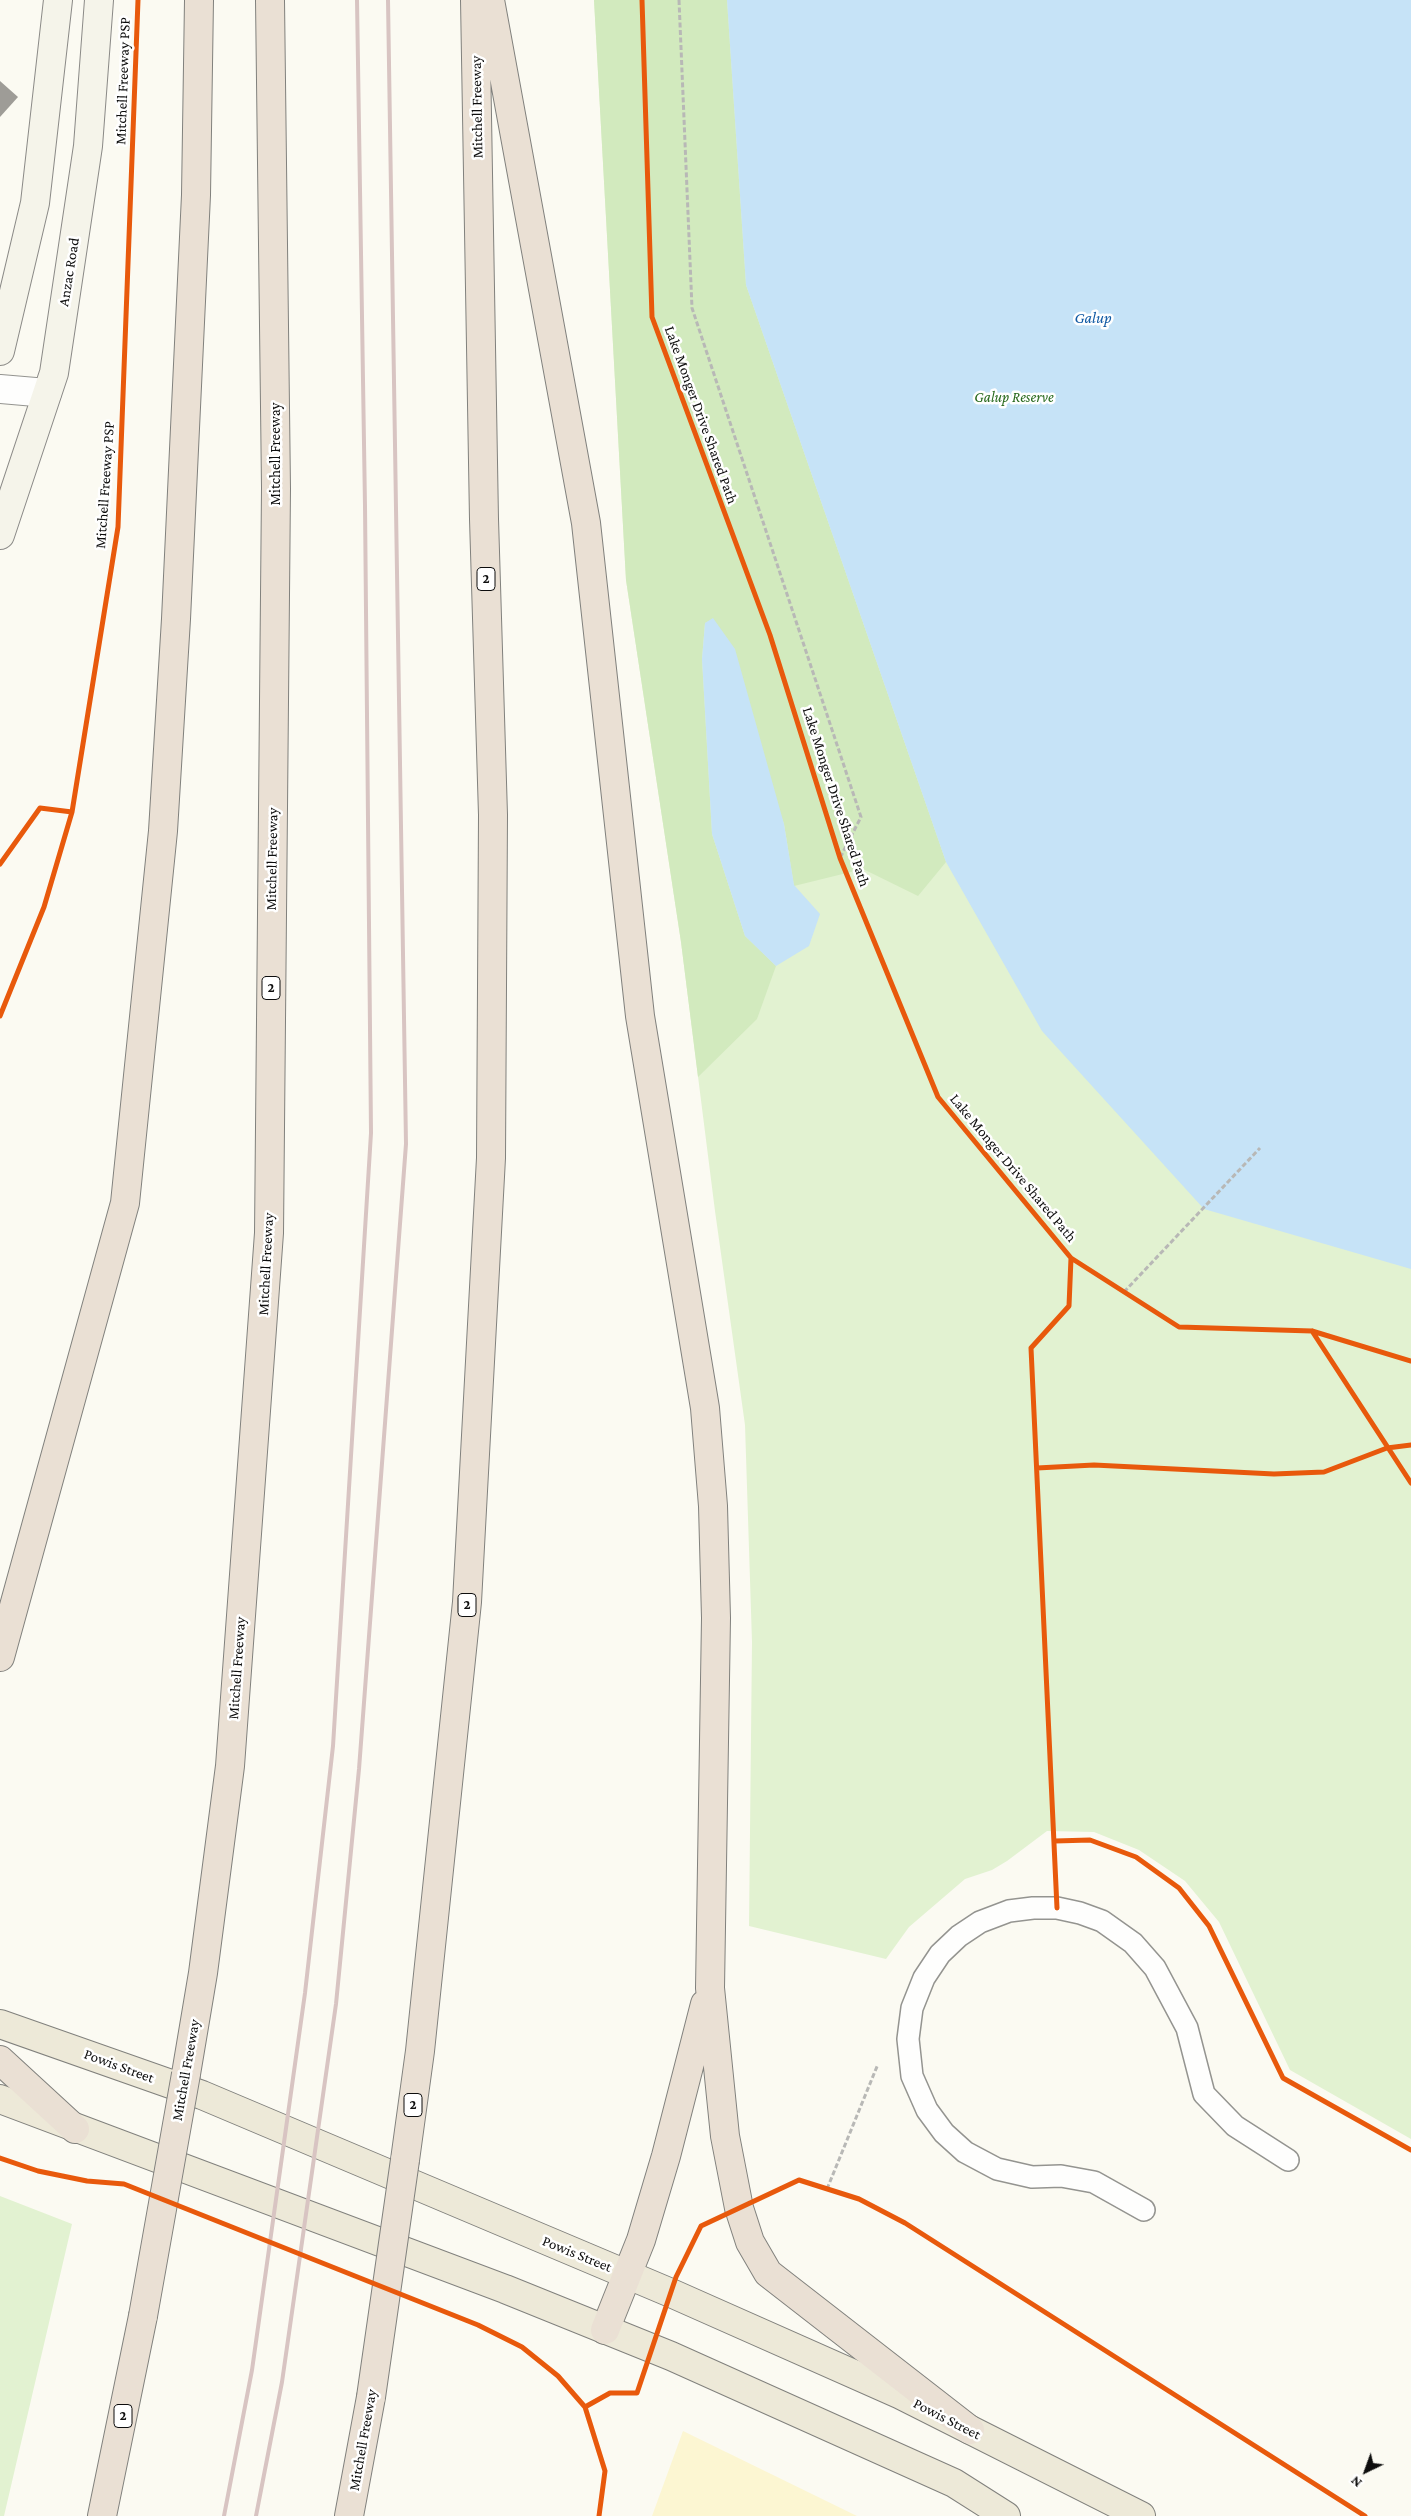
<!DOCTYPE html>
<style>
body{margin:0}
#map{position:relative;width:1411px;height:2516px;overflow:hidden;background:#fbfaf2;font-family:"Crimson Pro",serif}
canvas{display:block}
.north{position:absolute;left:1341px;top:2446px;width:50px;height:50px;-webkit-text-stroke:4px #fff;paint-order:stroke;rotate:222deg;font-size:14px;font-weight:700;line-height:20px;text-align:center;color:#0d0d0d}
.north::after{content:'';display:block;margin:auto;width:18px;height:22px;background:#0d0d0d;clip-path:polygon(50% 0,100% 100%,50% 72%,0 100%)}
</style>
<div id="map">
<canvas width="1411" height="2516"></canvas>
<div class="north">N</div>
</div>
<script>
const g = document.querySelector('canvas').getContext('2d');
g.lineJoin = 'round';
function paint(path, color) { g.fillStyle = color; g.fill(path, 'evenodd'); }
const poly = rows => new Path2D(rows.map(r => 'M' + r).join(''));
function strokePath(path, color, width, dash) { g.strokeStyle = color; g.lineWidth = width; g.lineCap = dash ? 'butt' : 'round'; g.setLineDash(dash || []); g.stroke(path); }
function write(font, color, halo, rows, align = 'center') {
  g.font = font + ' "Crimson Pro",serif'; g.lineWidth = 5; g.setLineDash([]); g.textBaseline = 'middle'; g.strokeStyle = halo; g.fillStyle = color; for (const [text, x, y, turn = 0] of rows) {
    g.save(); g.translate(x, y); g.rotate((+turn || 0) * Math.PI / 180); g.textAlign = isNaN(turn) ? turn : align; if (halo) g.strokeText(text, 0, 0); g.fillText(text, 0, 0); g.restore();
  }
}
const green = poly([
 [594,0,1411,0,1411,2139,1290,2070,1219,1922,1185,1881,1139,1850,1094,1832,1047,1831,1007,1861,992,1870,965,1879,909,1927,886,1959,749,1926,752,1642,745,1425,715,1211,681,942,626,580],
 [0,2196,72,2224,4,2516,0,2516]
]);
const forest = poly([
 [594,0,727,0,746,285,946,862,918,896,863,869,794,886,784,824,713,619,705,623,702,659,712,834,745,936,776,966,757,1019,698,1077,681,942,626,580]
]);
const sand = poly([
 [683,2431,857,2516,652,2516]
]);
const water = poly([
 [727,0,1411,0,1411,1269,1204,1209,1042,1031,946,862,746,285],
 [713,618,735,649,784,824,794,885,820,914,809,946,776,966,745,936,712,834,702,659,705,623]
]);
const building = poly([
 [0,81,18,97,0,117]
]);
const path = poly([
 [679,0,692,308,861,817,840,858],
 [1124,1292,1260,1148],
 [827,2189,878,2064],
 [684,2261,701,2226,708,2223]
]);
const service = poly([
 [1144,2210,1094,2182,1061,2176,1032,2177,997,2169,965,2152,944,2133,927,2110,912,2076,908,2039,912,2008,924,1978,940,1954,959,1936,980,1922,1009,1911,1033,1908,1057,1908,1080,1913,1102,1921,1133,1943,1155,1968,1187,2028,1204,2094,1235,2126,1288,2160]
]);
const minor = poly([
 [0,389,47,393]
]);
const secondary = poly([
 [0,351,35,203,58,0],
 [0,535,54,373,88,146,99,0]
]);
const primary = poly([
 [0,2024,202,2095,671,2293,901,2395,1141,2516],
 [0,2099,505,2289,671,2356,954,2483,1006,2516]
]);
const motorway = poly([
 [490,0,586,523,640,1016,705,1408,713,1506,716,1618,710,1988,725,2136,739,2208,750,2242,768,2273,970,2430],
 [0,1657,125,1203,163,831,176,619,196,195,199,0],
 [0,2060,75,2129],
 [186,2074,203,1973,230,1766,269,1233,276,488,270,0],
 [405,2160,420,2051,467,1602,491,1158,493,815,484,519,475,0],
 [605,2330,641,2240,666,2156,705,2004],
 [102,2516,143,2316],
 [349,2516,371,2397]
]);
const rail = poly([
 [224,2516,252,2370,305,1993,333,1746,371,1133,365,506,357,0],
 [256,2516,282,2382,336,2004,359,1769,406,1144,388,0]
]);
const motorwayBridge = poly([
 [143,2316,186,2074],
 [371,2397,405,2160]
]);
const cycleway = poly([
 [642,0,652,317,770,635,840,858,938,1097,1071,1258,1179,1327,1312,1331,1411,1361],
 [0,864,40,808,72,812],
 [0,1016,44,907,72,812,118,527,138,0],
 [1312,1331,1411,1483],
 [1037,1468,1094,1465,1274,1474,1324,1472,1387,1448,1411,1445],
 [1055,1841,1090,1840,1136,1857,1179,1888,1209,1926,1283,2078,1411,2150],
 [1057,1908,1031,1348,1069,1306,1071,1258],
 [0,2158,38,2171,87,2181,124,2184,478,2325,522,2347,558,2376,585,2407,605,2471,599,2516],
 [585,2407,610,2393,637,2393,676,2277,701,2226,799,2180,859,2199,905,2223,1365,2516]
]);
const shields = [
 [486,579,18],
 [271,988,18],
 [467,1605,18],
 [413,2105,18],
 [123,2416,18]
];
const shieldNames = [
 ["2",486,579],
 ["2",271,988],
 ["2",467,1605],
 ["2",413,2105],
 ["2",123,2416]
];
const streetNames = [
 ["Mitchell Freeway PSP",123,81,-88],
 ["Mitchell Freeway",477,107,-91],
 ["Anzac Road",69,272,-81],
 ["Lake Monger Drive Shared Path",701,415,70],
 ["Mitchell Freeway",275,454,-90],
 ["Mitchell Freeway PSP",105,485,-86],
 ["Lake Monger Drive Shared Path",836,797,72],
 ["Mitchell Freeway",272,859,-89],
 ["Lake Monger Drive Shared Path",1013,1168,50],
 ["Mitchell Freeway",266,1264,-87],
 ["Mitchell Freeway",237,1668,-86],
 ["Powis Street",119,2066,20],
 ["Mitchell Freeway",186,2070,-80],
 ["Powis Street",577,2254,22],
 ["Powis Street",947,2419,27],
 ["Mitchell Freeway",363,2440,-80]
];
const parkNames = [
 ["Galup Reserve",1014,397]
];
const waterNames = [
 ["Galup",1093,318]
];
paint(green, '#e2f2d1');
paint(forest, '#d2eabe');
paint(sand, '#fcf6d2');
paint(water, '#c6e3f7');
paint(building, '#9e9c97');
strokePath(service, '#949490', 24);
strokePath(minor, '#949490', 30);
strokePath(secondary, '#8b8a87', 30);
strokePath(primary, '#81817d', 30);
strokePath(motorway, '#81817d', 30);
strokePath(path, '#b8b8b6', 3, [5, 2.5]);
strokePath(service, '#fefefd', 21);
strokePath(minor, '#fefefd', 28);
strokePath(secondary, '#f5f4ea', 28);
strokePath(primary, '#ede9d8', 28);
strokePath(motorway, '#eae0d4', 28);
strokePath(rail, '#d8c4c2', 4);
strokePath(motorwayBridge, '#81817d', 30, []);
strokePath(motorwayBridge, '#eae0d4', 28);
strokePath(cycleway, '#e8590c', 5);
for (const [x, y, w] of shields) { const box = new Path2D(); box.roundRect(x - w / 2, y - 11.5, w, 23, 4); g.fillStyle = '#fff'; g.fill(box); strokePath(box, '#0d0d0d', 1); }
write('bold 14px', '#0d0d0d', null, shieldNames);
write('15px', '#0d0d0d', '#fff', streetNames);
write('italic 15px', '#26681b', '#fff', parkNames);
write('italic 16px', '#115aa4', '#fff', waterNames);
</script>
